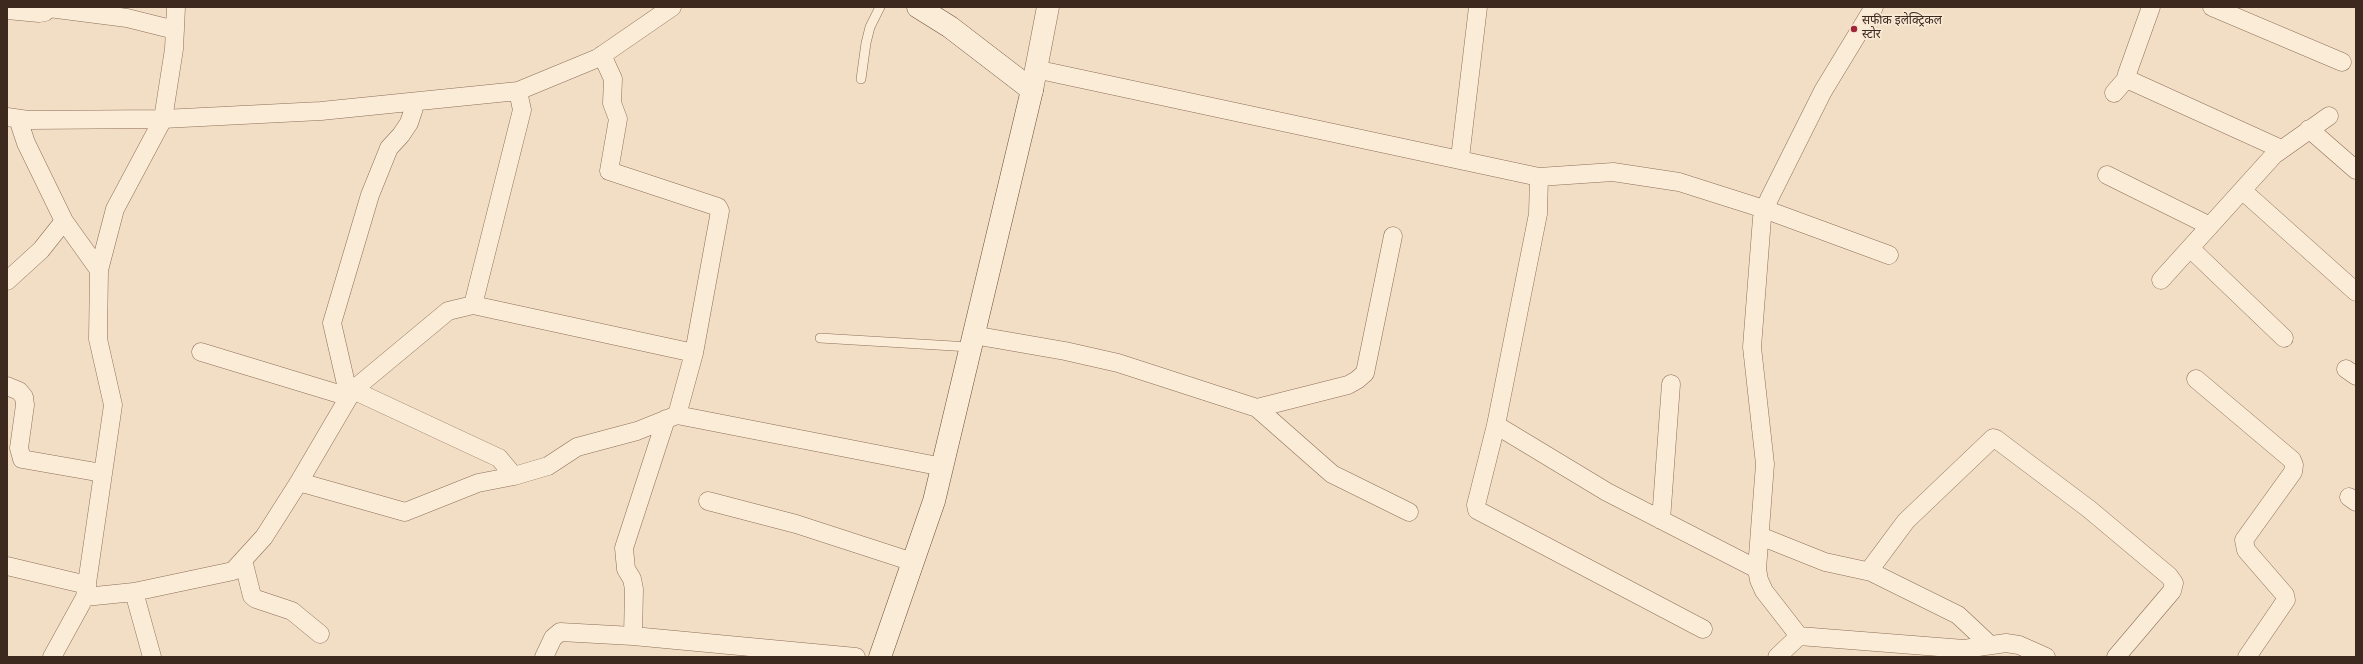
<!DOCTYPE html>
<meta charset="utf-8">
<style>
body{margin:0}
#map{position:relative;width:2363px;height:664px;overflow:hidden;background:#f1dec4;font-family:Georgia,serif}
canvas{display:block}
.frame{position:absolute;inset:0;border:8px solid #3d291e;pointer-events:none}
</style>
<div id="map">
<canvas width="2363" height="664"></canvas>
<div class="frame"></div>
</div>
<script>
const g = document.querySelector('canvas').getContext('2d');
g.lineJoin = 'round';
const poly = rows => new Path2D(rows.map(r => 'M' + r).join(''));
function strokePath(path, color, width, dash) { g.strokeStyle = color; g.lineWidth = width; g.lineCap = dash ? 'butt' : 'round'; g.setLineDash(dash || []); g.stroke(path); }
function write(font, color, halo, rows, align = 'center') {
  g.font = font + ' Georgia,"Noto Sans Devanagari",serif'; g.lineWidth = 3.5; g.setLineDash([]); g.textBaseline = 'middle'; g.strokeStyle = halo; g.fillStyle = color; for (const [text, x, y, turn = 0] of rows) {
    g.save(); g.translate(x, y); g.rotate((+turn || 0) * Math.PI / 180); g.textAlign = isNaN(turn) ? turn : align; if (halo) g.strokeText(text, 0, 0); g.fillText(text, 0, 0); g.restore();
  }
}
const service = poly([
 [861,79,866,43,870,27,880,7],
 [820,338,970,347]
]);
const minor = poly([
 [176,7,174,49,163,119,115,209,99,270,98,339,113,405,85,597,134,592,233,571,264,537,299,482],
 [1874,7,1823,91,1769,199,1762,218,1752,347,1765,464,1757,569,1759,580,1764,591,1799,636,1964,649,2006,643,2019,645,2046,657],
 [2151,7,2127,74,2129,80,2281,149],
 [2212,7,2342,62],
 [49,8,127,18,175,30],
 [7,10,39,13,45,12,49,7],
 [602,55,613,79,612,103,618,119,609,171,718,207,720,211,694,353,677,415,943,467],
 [1035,69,1539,177,1538,214,1496,425,1476,505,1477,510,1703,629],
 [518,91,522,110,473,305,694,353],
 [2114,93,2127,78],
 [7,117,28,120,163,119,321,111,518,91,598,58,672,7],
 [18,119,26,143,64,221,99,270],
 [2309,129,2356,170],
 [1460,158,1478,7],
 [2107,175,2210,226],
 [1539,177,1613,172,1679,182,1764,209,1889,255],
 [2243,191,2356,292],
 [2190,248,2284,338],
 [2161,280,2274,155,2329,116],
 [7,281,41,250,64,221],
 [473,305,448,311,353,390,299,482,405,512,478,483,514,476,548,466,577,447,637,431,677,415],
 [973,335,1065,351,1118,363,1257,408,1332,474,1409,512],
 [201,352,349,397],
 [2346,369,2356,376],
 [2196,379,2292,460,2294,465,2293,472,2244,540,2246,550,2285,595,2286,600,2247,657],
 [7,386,19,391,24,397,25,405,19,448,22,459,102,473],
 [353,390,499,458,514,476],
 [349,397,332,323,370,195,389,148,401,135,409,123,416,102],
 [1257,408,1348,385,1357,380,1365,373,1393,236],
 [1496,425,1607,492,1757,569],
 [2349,497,2356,502],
 [708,501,796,524,913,562],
 [1661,520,1671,384],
 [1760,536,1825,562,1871,572],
 [243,560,252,596,256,599,292,611,320,634],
 [7,566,87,585],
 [134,592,152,657],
 [633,636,634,589,632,579,626,569,624,548,666,419],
 [1990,645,1958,615,1871,572,1871,568,1906,521,1993,438,1996,439,2089,509,2169,576,2174,583,2172,591,2116,657],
 [52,657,85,597],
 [544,657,553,638,560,632,633,636,856,657],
 [1777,657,1799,636]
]);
const tertiary = poly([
 [1032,90,1048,7]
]);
const secondary = poly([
 [880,657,934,501,1032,90,950,27,918,7]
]);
const markers = [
 [1854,29,4,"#a12536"]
];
const poiNames = [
 ["सफीक इलेक्ट्रिकल",1862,22],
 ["स्टोर",1862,36]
];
strokePath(service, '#8e6e59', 10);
strokePath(minor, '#8e6e59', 19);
strokePath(tertiary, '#8e6e59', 23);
strokePath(secondary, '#6f4f3c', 23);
strokePath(service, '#fbecd8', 9);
strokePath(minor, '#fbecd8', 18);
strokePath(tertiary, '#fbecd8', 22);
strokePath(secondary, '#fbecd8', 22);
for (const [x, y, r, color] of markers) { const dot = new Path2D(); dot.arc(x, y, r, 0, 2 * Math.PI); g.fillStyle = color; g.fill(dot); strokePath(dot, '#f8e9d5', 1.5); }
write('12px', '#3d291e', '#f8e9d5', poiNames, 'left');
</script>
